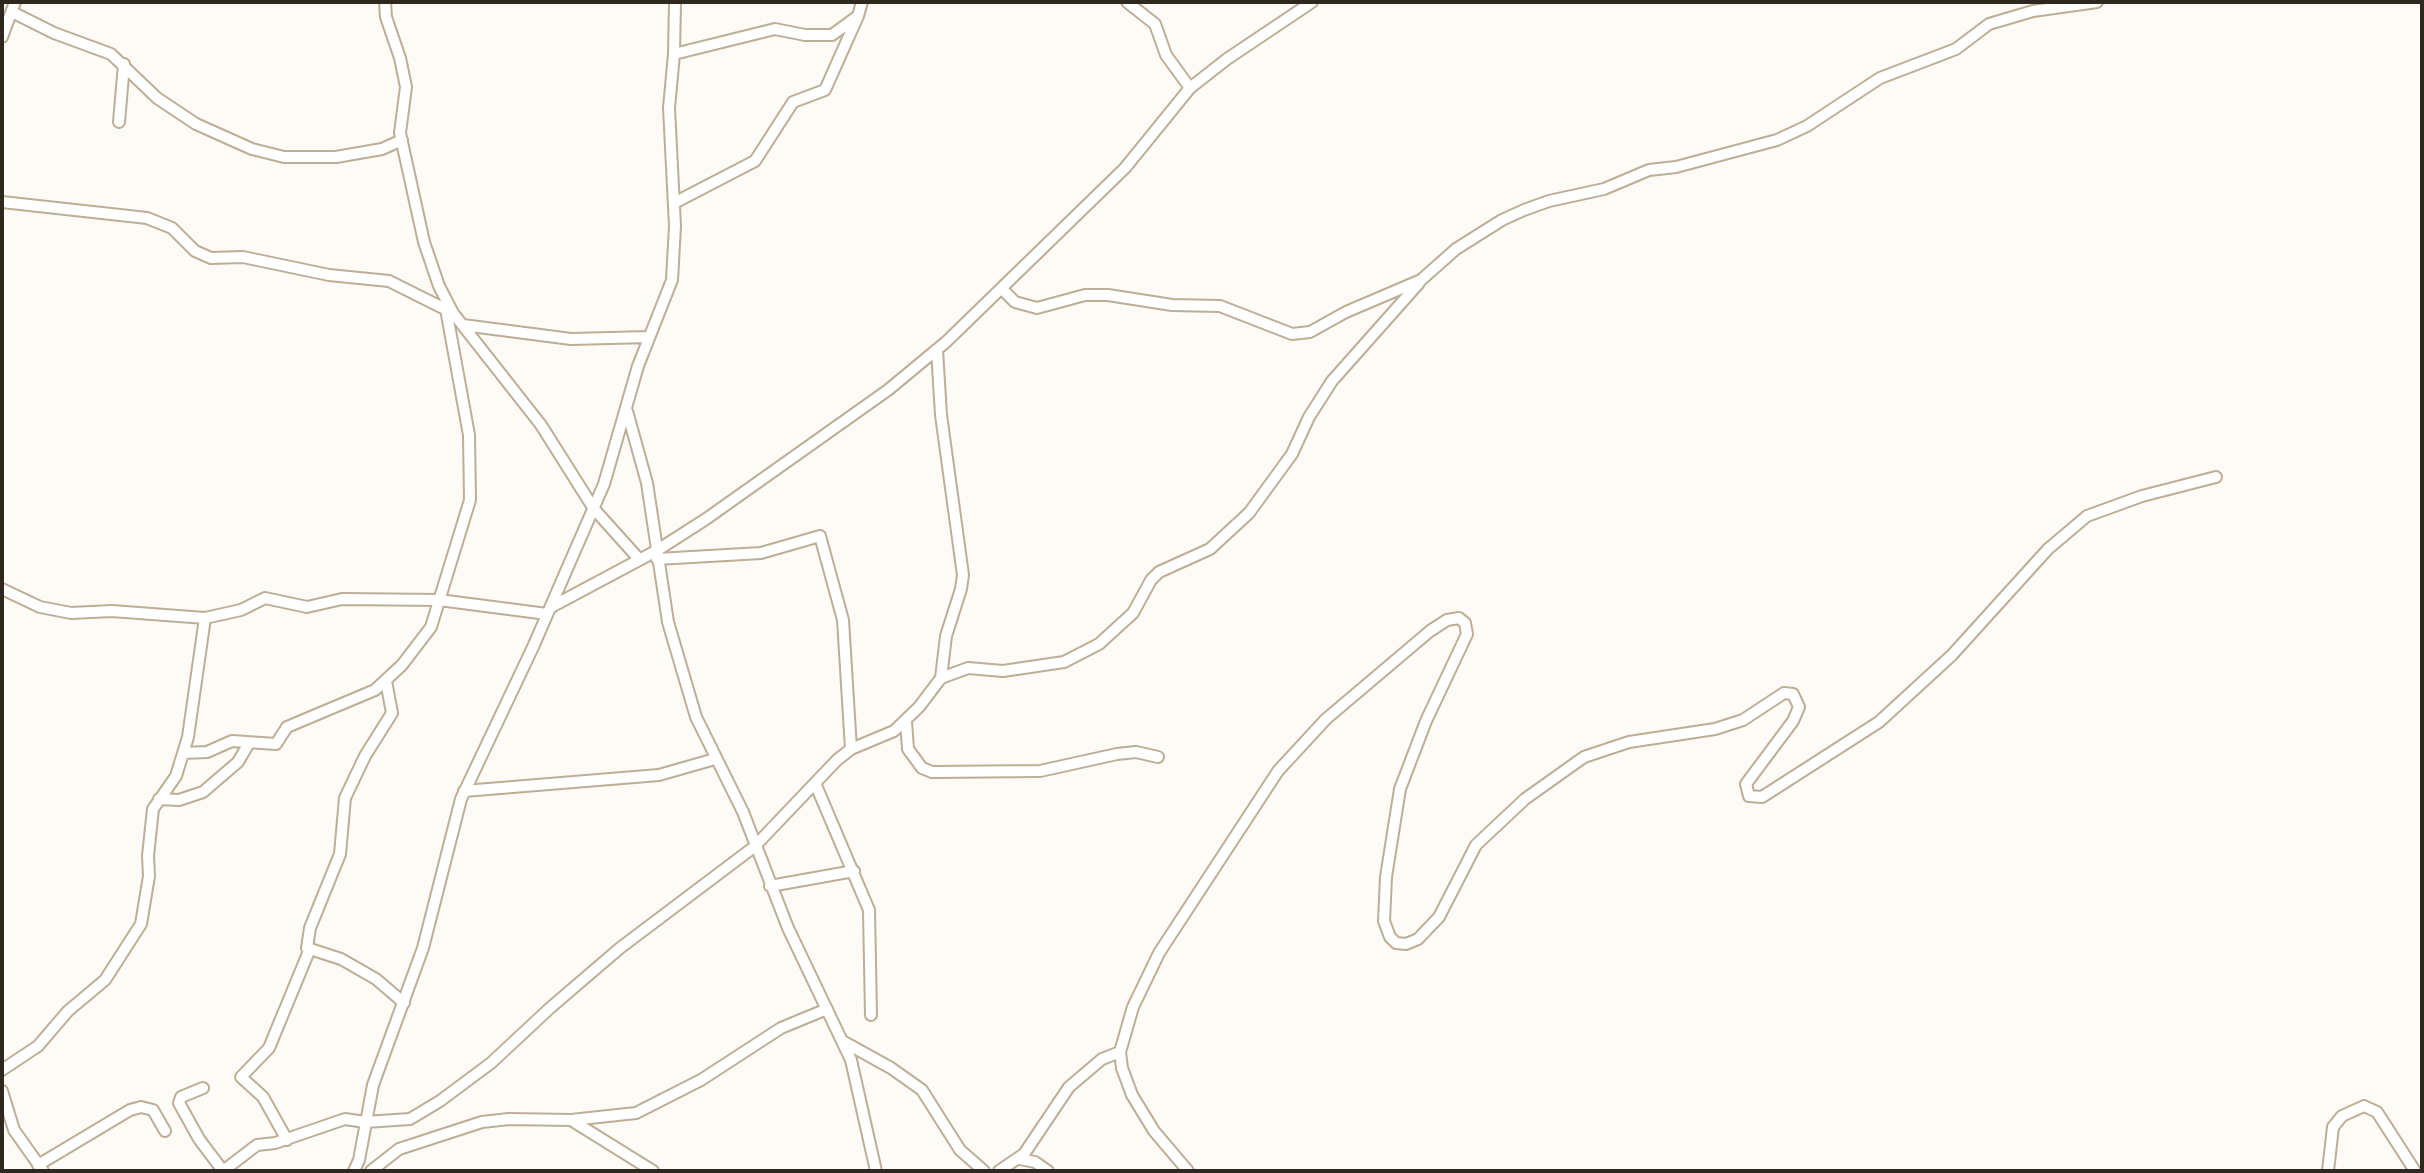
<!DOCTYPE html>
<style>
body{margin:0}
#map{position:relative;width:2424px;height:1173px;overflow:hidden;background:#fefbf6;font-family:"Playfair Display",serif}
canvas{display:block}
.frame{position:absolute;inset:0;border:4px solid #2e281f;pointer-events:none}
</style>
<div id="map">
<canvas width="2424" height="1173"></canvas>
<div class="frame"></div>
</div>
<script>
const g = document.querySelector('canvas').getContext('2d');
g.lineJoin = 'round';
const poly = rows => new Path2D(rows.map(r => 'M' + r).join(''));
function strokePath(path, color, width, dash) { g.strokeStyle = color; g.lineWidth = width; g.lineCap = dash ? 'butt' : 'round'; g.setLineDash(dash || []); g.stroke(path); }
const street = poly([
 [385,2,386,17,400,58,406,87,400,133,424,242,439,286,453,313,541,425,594,509,639,559],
 [1127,2,1155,24,1166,55,1190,88],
 [12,12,54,33,111,54,157,98,196,124,252,149,284,157,336,157,382,149,402,140],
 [2,37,15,2],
 [674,54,775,29,805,35,832,35,858,16,862,2],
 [119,122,124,64],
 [2,202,147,218,172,228,195,251,211,258,243,257,329,275,389,281,451,312],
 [674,203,755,161,793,102,825,90,858,16],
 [1002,289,1015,302,1037,308,1085,295,1108,295,1172,305,1220,306,1292,334,1310,332,1346,312,1421,280,1456,249,1502,220,1524,210,1549,201,1604,189,1649,170,1676,167,1777,140,1807,126,1880,78,1956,49,1989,24,2033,11,2097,2],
 [463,325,571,339,649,337],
 [627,411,647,483,668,622,696,717,743,812,788,928,851,1060,876,1171],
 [657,559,761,553,820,536,843,620,851,749],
 [2,589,40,607,71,613,112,611,205,618,241,610,265,598,307,607,342,599,439,600,547,614],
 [551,607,656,551,706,519,888,390,946,342,1125,168,1190,88,1227,59,1312,2],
 [941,678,968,668,1003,671,1064,662,1099,644,1133,613,1151,580,1159,572,1210,549,1249,513,1292,454,1309,417,1332,381,1419,283],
 [386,681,392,713,365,756,345,798,340,854,310,928,307,948,341,959,376,979,404,1003],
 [906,722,908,749,922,768,932,772,1040,771,1117,754,1136,752,1158,757],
 [183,753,207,752,232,741,276,744,287,727,375,690,402,665,431,627,470,500,469,435,446,309],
 [815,783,869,910,871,1015],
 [464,791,659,775,715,759],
 [159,799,179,800,203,792,238,762,249,743],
 [770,886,854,871],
 [844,1042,891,1068,922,1090,960,1150,984,1171],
 [2,1070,38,1046,68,1011,105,980,141,924,149,876,148,856,153,809,176,776,188,737,205,618],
 [203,1088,181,1097,179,1103,199,1139,223,1171],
 [2,1091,14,1130,43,1171],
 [571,1120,653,1171],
 [287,1140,263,1097,241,1077,269,1048,309,951],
 [1020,1159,1035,1162,1048,1171],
 [38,1165,130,1110,141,1107,153,1110,165,1131],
 [223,1171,257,1145,275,1143,345,1119,365,1122,410,1119,440,1101,491,1063,550,1008,620,948,754,847,837,760,851,749,894,731,919,707,941,678,946,636,961,589,963,575,941,415,937,350],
 [354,1171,359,1160,373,1085,423,948,461,799,533,647,604,484,638,366,672,280,675,226,669,108,674,54,675,2],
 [371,1171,399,1149,482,1122,509,1119,571,1120,636,1113,701,1080,781,1028,827,1009],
 [999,1171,1024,1154,1069,1087,1102,1059,1120,1052],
 [1188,1171,1154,1131,1132,1095,1122,1068,1120,1052,1133,1007,1159,953,1278,771,1326,719,1430,631,1447,620,1459,618,1465,623,1467,634,1426,721,1400,789,1386,877,1384,921,1390,937,1396,943,1406,944,1418,939,1439,917,1476,845,1525,799,1584,757,1629,742,1715,729,1743,720,1784,693,1793,694,1799,707,1793,721,1746,784,1749,796,1762,797,1879,722,1952,655,2048,549,2087,516,2142,496,2216,477],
 [2328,1171,2333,1127,2342,1116,2364,1106,2377,1112,2415,1171]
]);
strokePath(street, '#bcae97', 14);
strokePath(street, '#fff', 10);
</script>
